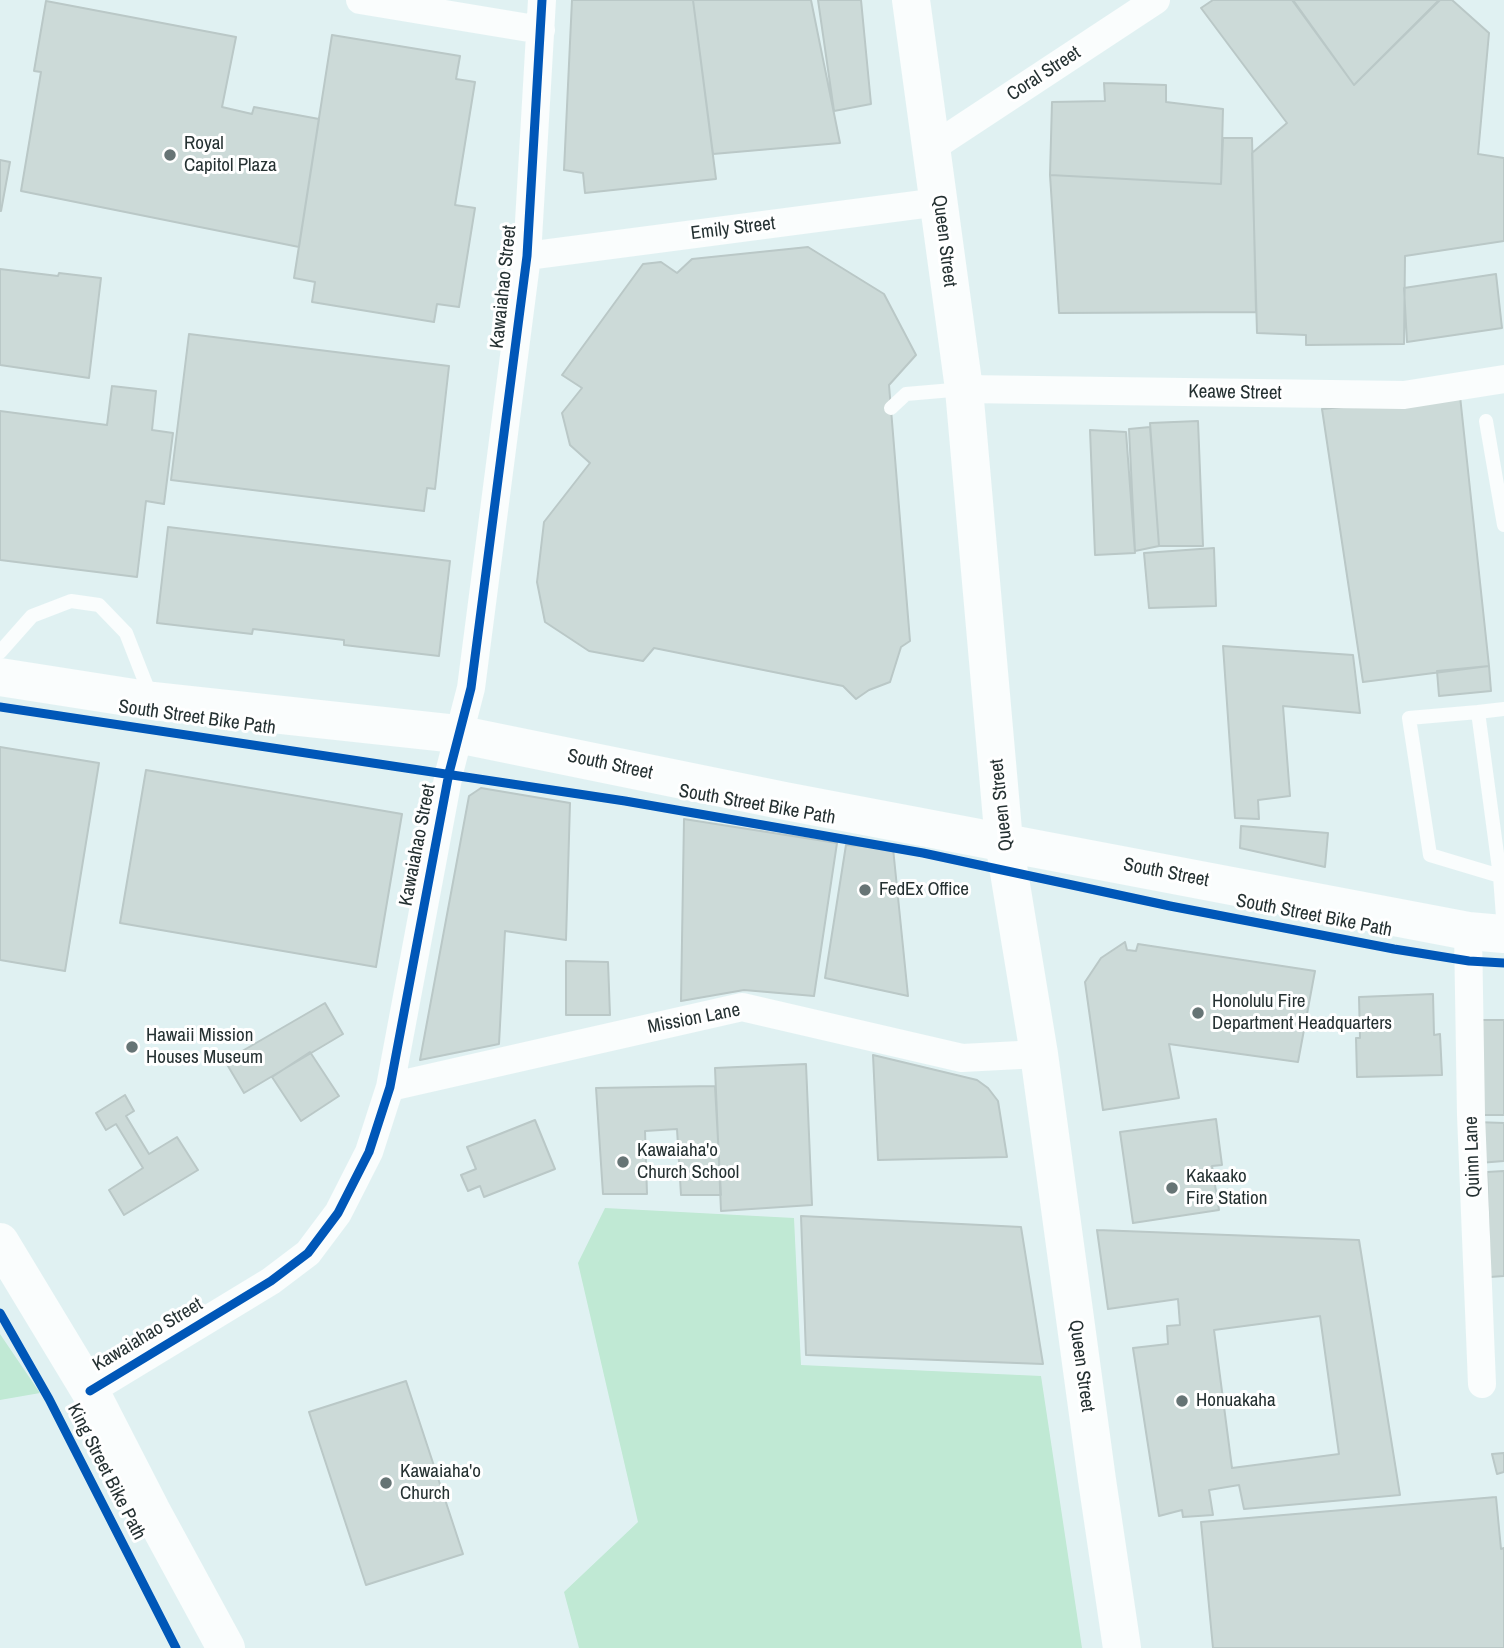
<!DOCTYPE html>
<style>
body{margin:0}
canvas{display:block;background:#e0f1f2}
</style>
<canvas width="1504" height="1648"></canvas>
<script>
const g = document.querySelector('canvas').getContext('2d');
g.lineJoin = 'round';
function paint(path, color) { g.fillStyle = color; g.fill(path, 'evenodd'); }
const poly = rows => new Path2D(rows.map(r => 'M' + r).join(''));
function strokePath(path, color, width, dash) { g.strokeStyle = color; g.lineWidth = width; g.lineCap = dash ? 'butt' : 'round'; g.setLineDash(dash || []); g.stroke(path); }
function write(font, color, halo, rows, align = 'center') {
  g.font = font + ' "Archivo Narrow",sans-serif'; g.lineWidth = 6; g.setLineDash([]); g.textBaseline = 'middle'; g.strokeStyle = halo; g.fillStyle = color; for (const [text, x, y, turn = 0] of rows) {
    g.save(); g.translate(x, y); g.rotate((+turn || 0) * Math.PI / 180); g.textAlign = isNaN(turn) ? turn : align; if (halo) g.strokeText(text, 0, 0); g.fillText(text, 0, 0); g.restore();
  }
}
const green = poly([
 [605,1208,794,1218,801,1365,1041,1376,1082,1648,579,1648,564,1592,638,1522,578,1263],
 [0,1334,40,1393,0,1400]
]);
const building = poly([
 [572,0,693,0,716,179,585,193,583,173,564,170,572,0],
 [693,0,811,0,840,143,713,154,693,0],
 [818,0,861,0,871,104,834,111,818,0],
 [1213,0,1292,0,1354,85,1440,0,1452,0,1489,33,1478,154,1504,158,1504,241,1405,256,1404,344,1306,345,1306,335,1257,333,1252,153,1287,123,1201,8,1213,0],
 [1293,0,1439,0,1354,85,1293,0],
 [46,1,236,37,222,107,252,114,254,107,319,119,299,247,21,191,41,72,34,71,46,1],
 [332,35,460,56,456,79,475,82,455,205,475,208,459,307,437,304,434,322,312,302,315,282,294,278,332,35],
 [1104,83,1166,85,1166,102,1223,109,1221,184,1050,175,1052,102,1105,101,1104,83],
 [1223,138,1252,138,1256,312,1059,313,1050,175,1221,184,1223,138],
 [0,160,10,162,1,211,0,211,0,160],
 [808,247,884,294,916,355,889,385,910,641,901,647,890,682,869,690,856,699,843,686,654,648,643,661,589,651,545,622,537,582,544,522,590,463,570,445,562,413,582,388,562,375,643,264,661,262,677,273,692,259,808,247],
 [0,269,58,276,59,273,101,278,89,378,0,365,0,269],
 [1496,274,1502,328,1407,342,1404,288,1496,274],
 [189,334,449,366,435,489,427,488,424,511,171,480,189,334],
 [112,386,156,391,152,430,173,433,164,504,146,501,137,577,0,560,0,411,107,425,112,386],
 [1460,396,1489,666,1363,682,1322,409,1460,396],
 [1198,421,1203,546,1159,546,1150,423,1198,421],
 [1150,427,1159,546,1135,551,1129,429,1150,427],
 [1090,430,1126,432,1135,553,1095,555,1090,430],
 [168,527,450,561,439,656,344,645,344,640,253,629,252,634,157,623,168,527],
 [1214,548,1216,606,1149,608,1144,553,1214,548],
 [1223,646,1353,655,1360,713,1283,706,1290,796,1258,800,1259,819,1235,818,1223,646],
 [1489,666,1491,691,1439,696,1437,671,1489,666],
 [0,747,99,763,65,971,0,960,0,747],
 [146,770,402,814,376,967,120,923,146,770],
 [481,788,570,803,566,940,505,931,499,1044,420,1060,469,796,481,788],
 [684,819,837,843,814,996,744,990,681,1001,684,819],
 [1241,826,1328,833,1325,867,1240,848,1241,826],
 [846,845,893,848,908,996,825,978,846,845],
 [1125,942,1127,950,1136,951,1138,944,1315,971,1298,1062,1169,1044,1179,1098,1103,1110,1085,982,1101,958,1125,942],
 [566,961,608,962,610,1015,566,1015,566,961],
 [1433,994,1434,1035,1440,1034,1442,1075,1357,1077,1356,1038,1360,1038,1359,997,1433,994],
 [325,1003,343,1034,244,1093,225,1061,325,1003],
 [1474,1020,1504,1020,1504,1115,1475,1115,1474,1020],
 [310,1052,339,1096,301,1121,272,1077,310,1052],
 [873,1055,977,1080,988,1088,998,1101,1007,1157,878,1160,873,1055],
 [806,1064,812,1205,721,1211,715,1068,806,1064],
 [715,1086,721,1195,681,1195,677,1129,645,1131,647,1194,603,1194,596,1088,715,1086],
 [125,1095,134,1111,126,1116,149,1154,177,1137,198,1170,124,1215,109,1190,143,1168,116,1124,106,1130,96,1113,125,1095],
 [1216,1119,1222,1165,1212,1166,1219,1210,1133,1223,1120,1132,1216,1119],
 [535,1120,555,1169,484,1197,480,1186,468,1191,461,1175,476,1169,467,1147,535,1120],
 [1475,1122,1504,1123,1504,1161,1479,1163,1475,1122],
 [1504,1171,1504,1276,1490,1277,1487,1172,1504,1171],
 [801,1216,1021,1227,1043,1364,806,1355,801,1216],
 [1097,1230,1359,1240,1400,1495,1244,1509,1239,1485,1209,1490,1213,1515,1183,1517,1182,1510,1159,1516,1133,1348,1168,1344,1167,1326,1180,1325,1178,1299,1108,1309,1097,1230],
 [1320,1316,1339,1454,1232,1468,1214,1330,1320,1316],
 [406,1381,463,1554,366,1585,309,1412,406,1381],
 [1504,1453,1504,1472,1497,1474,1492,1454,1504,1453],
 [1496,1497,1501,1549,1504,1548,1504,1648,1213,1648,1201,1522,1496,1497]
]);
const lane = poly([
 [891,408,906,394,964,389],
 [1486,421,1504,525],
 [0,652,32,616,71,601,99,605,126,633,151,697],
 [1478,712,1504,709],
 [1504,931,1500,876,1478,712,1409,718,1430,855,1500,876,1504,875]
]);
const street = poly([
 [360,0,541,30],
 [933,147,1156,0],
 [527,256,939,202],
 [964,389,1404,395,1504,379],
 [1468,931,1471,1115,1482,1384],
 [390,1087,742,1007,962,1058,1039,1054],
 [90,1391,271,1281,308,1253,338,1213,369,1152,390,1087,449,773,471,688,527,256,542,0]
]);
const secondary = poly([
 [911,0,964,389,1004,842,1039,1054,1097,1480,1122,1648]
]);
const primary = poly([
 [0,677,153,701,457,734,785,801,1468,931,1504,934],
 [0,1242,90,1391,151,1510,226,1648]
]);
const cycleway = poly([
 [0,707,625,801,923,853,1170,906,1394,949,1469,961,1504,963],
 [0,1313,49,1399,176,1648],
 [90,1391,271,1281,308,1253,338,1213,369,1152,390,1087,449,773,471,688,527,256,542,0]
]);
const markers = [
 [170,155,7,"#667475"],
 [865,890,7,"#667475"],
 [1198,1013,7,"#667475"],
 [132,1047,7,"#667475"],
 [623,1162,7,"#667475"],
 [1172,1188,7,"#667475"],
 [1182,1401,7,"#667475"],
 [386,1483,7,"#667475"]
];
const streetNames = [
 ["Coral Street",1044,74,-33],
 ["Emily Street",733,229,-7],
 ["Queen Street",944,241,83],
 ["Kawaiahao Street",504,287,-84],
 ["Keawe Street",1235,393,1],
 ["South Street Bike Path",197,718,8],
 ["South Street",610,765,12],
 ["South Street Bike Path",757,805,10],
 ["Queen Street",1002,805,-96],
 ["Kawaiahao Street",418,845,-79],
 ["South Street",1166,873,11],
 ["South Street Bike Path",1314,916,11],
 ["Mission Lane",694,1019,-11],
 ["Quinn Lane",1473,1157,-92],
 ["Kawaiahao Street",148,1335,-31],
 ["Queen Street",1081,1366,82],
 ["King Street Bike Path",106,1472,63]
];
const poiNames = [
 ["Royal",184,144],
 ["Capitol Plaza",184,166],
 ["FedEx Office",879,890],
 ["Honolulu Fire",1212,1002],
 ["Department Headquarters",1212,1024],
 ["Hawaii Mission",146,1036],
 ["Houses Museum",146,1058],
 ["Kawaiaha'o",637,1151],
 ["Church School",637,1173],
 ["Kakaako",1186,1177],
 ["Fire Station",1186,1199],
 ["Honuakaha",1196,1401],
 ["Kawaiaha'o",400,1472],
 ["Church",400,1494]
];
paint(green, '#c0e9d4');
paint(building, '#ccdad8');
strokePath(building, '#bac8c7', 2);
strokePath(lane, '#fafdfd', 14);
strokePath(street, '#fafdfd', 28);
strokePath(secondary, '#fafdfd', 38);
strokePath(primary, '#fafdfd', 38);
strokePath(cycleway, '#0057b8', 9);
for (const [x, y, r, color] of markers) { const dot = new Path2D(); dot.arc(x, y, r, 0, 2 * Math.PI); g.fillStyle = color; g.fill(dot); strokePath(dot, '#fff', 2.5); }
write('19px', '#253132', '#fff', streetNames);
write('19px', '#253132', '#fff', poiNames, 'left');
</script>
